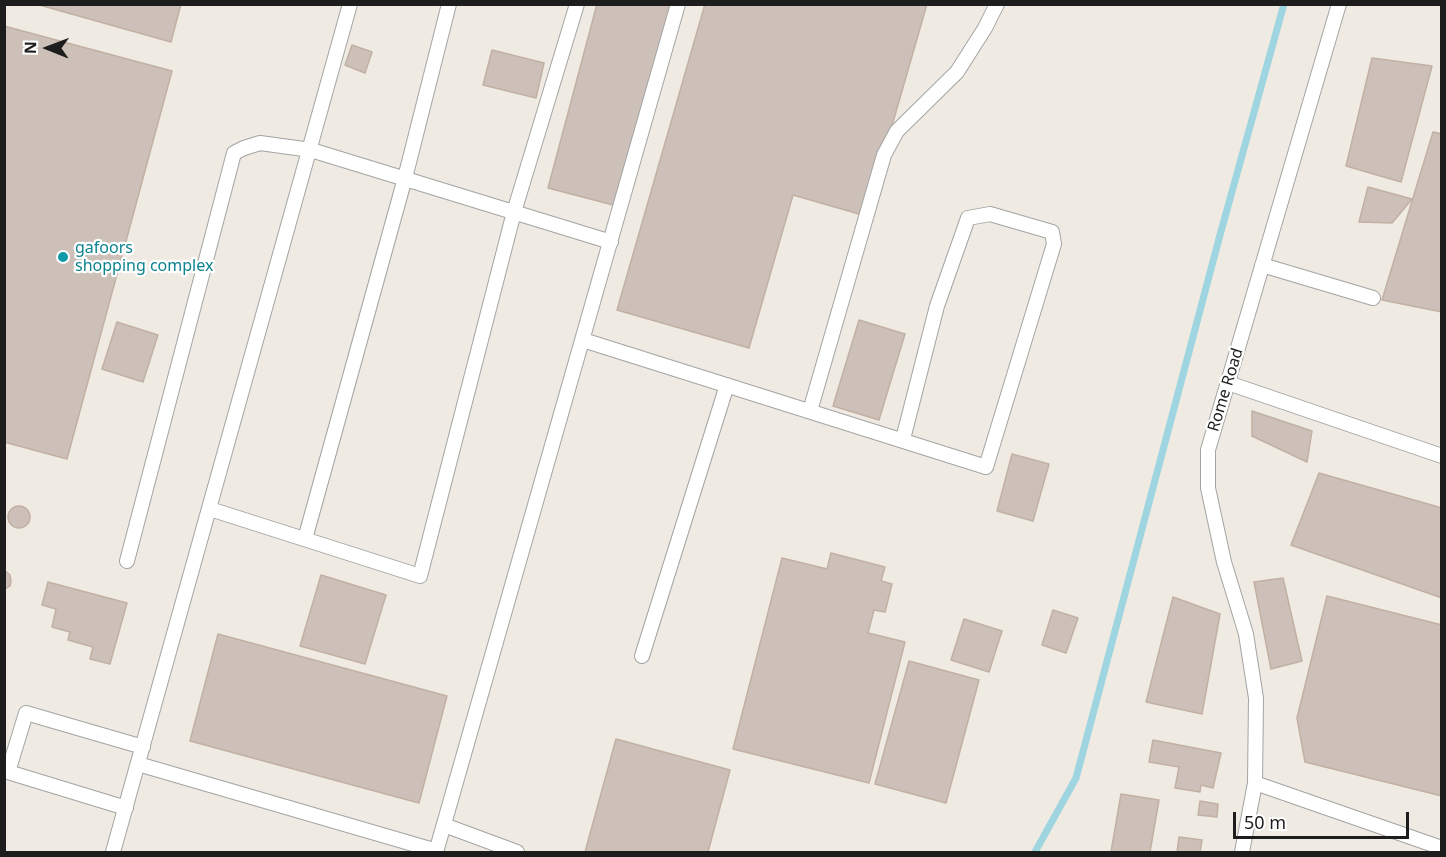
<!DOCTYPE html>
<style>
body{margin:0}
#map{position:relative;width:1446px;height:857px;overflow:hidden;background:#efeae2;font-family:"Noto Sans",sans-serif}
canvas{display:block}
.frame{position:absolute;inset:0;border:6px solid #1d1d1d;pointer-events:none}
.north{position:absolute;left:18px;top:18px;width:60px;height:60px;-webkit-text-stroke:4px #fff;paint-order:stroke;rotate:271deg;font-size:16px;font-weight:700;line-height:24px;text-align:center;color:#1d1d1d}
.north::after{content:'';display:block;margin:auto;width:21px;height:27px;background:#1d1d1d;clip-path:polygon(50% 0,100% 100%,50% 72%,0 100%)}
.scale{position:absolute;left:1233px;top:812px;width:176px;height:27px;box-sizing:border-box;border:3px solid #1d1d1d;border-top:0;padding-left:8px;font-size:18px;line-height:21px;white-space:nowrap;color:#1d1d1d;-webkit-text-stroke:4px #fff;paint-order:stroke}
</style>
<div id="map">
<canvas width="1446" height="857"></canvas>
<div class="frame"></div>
<div class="north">N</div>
<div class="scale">50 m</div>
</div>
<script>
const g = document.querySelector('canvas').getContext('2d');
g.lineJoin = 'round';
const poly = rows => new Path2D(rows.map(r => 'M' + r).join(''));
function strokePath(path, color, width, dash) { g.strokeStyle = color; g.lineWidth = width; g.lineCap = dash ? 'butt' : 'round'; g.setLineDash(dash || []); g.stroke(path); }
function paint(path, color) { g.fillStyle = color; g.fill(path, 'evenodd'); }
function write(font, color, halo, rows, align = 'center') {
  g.font = font + ' "Noto Sans",sans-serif'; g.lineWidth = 4.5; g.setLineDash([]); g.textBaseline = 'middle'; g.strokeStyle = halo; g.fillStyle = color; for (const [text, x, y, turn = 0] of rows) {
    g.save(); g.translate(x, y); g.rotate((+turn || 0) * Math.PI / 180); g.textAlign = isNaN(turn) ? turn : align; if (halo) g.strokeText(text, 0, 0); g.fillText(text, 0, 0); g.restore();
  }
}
const stream = poly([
 [1035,852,1076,778,1220,235,1284,4]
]);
const building = poly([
 [36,4,181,4,171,42,36,4],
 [597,4,672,4,617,206,548,188,597,4],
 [705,4,927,4,866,216,793,195,749,348,617,310,705,4],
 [4,26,172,71,67,459,4,442,4,26],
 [352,45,372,52,365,73,345,65,352,45],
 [492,50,544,63,536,98,483,85,492,50],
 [1372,58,1432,66,1401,182,1346,166,1372,58],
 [1433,132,1442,134,1442,312,1382,300,1433,132],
 [1368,187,1412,199,1392,223,1359,222,1368,187],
 [859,320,905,334,879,420,833,406,859,320],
 [117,322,158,335,143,382,102,369,117,322],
 [1252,411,1312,431,1307,462,1252,436,1252,411],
 [1012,454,1049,464,1033,521,997,511,1012,454],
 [1319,473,1442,508,1442,598,1291,545,1319,473],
 '8 517a11 11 0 1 1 22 0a11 11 0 1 1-22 0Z',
 [831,553,885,567,881,581,892,584,885,612,874,610,868,633,905,642,869,783,733,749,782,558,827,569,831,553],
 [4,570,10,575,11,581,10,586,4,590,4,570],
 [321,575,386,595,365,664,300,646,321,575],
 [1283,578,1302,661,1271,669,1254,582,1283,578],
 [48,582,127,603,110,664,90,659,93,647,68,640,70,632,52,627,56,609,42,605,48,582],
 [1327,596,1442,625,1442,796,1305,762,1297,718,1327,596],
 [1173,597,1220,614,1202,714,1146,702,1173,597],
 [1053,610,1078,618,1066,653,1042,645,1053,610],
 [964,619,1002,631,989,672,951,660,964,619],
 [218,634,447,696,419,803,190,741,218,634],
 [909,661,979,680,946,803,875,784,909,661],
 [616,739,730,770,708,852,585,852,616,739],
 [1153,740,1221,753,1213,788,1201,785,1200,792,1175,788,1179,767,1149,762,1153,740],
 [1121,794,1159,800,1150,852,1111,852,1121,794],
 [1200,801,1218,804,1217,817,1198,815,1200,801],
 [1179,837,1202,840,1200,852,1177,852,1179,837]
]);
const service = poly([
 [1262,265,1373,298],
 [583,340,986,467,1054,244,1052,232,990,214,968,218,937,306,903,439],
 [1228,383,1442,456],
 [810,411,884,155,897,131,957,72,985,28,997,4],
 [210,509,420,576,514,212,577,4],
 [305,539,405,178,449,4],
 [127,561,234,153,244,148,260,143,311,150,611,242],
 [642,656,727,385],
 [138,764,437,851],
 [1255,783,1442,848],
 [126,808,8,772,26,713,143,747],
 [444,825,517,852],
 [113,852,350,4],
 [436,852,678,4],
 [1242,852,1255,783,1256,698,1246,634,1224,562,1208,488,1208,450,1339,4]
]);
const markers = [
 [63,257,6,"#0f9aa8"]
];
const cultureNames = [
 ["gafoors",75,248],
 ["shopping complex",75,266]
];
const streetNames = [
 ["Rome Road",1226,390,-73]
];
strokePath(stream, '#9fd5e1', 7);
paint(building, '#ccc0b8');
strokePath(building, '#c2b0a3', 1.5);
strokePath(service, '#a4a4a4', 16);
strokePath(service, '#fff', 14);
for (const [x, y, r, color] of markers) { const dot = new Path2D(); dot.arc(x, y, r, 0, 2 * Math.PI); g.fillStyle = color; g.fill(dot); strokePath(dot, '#fff', 2); }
write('16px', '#0d838f', '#fff', cultureNames, 'left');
write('16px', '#1d1d1d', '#fff', streetNames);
</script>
